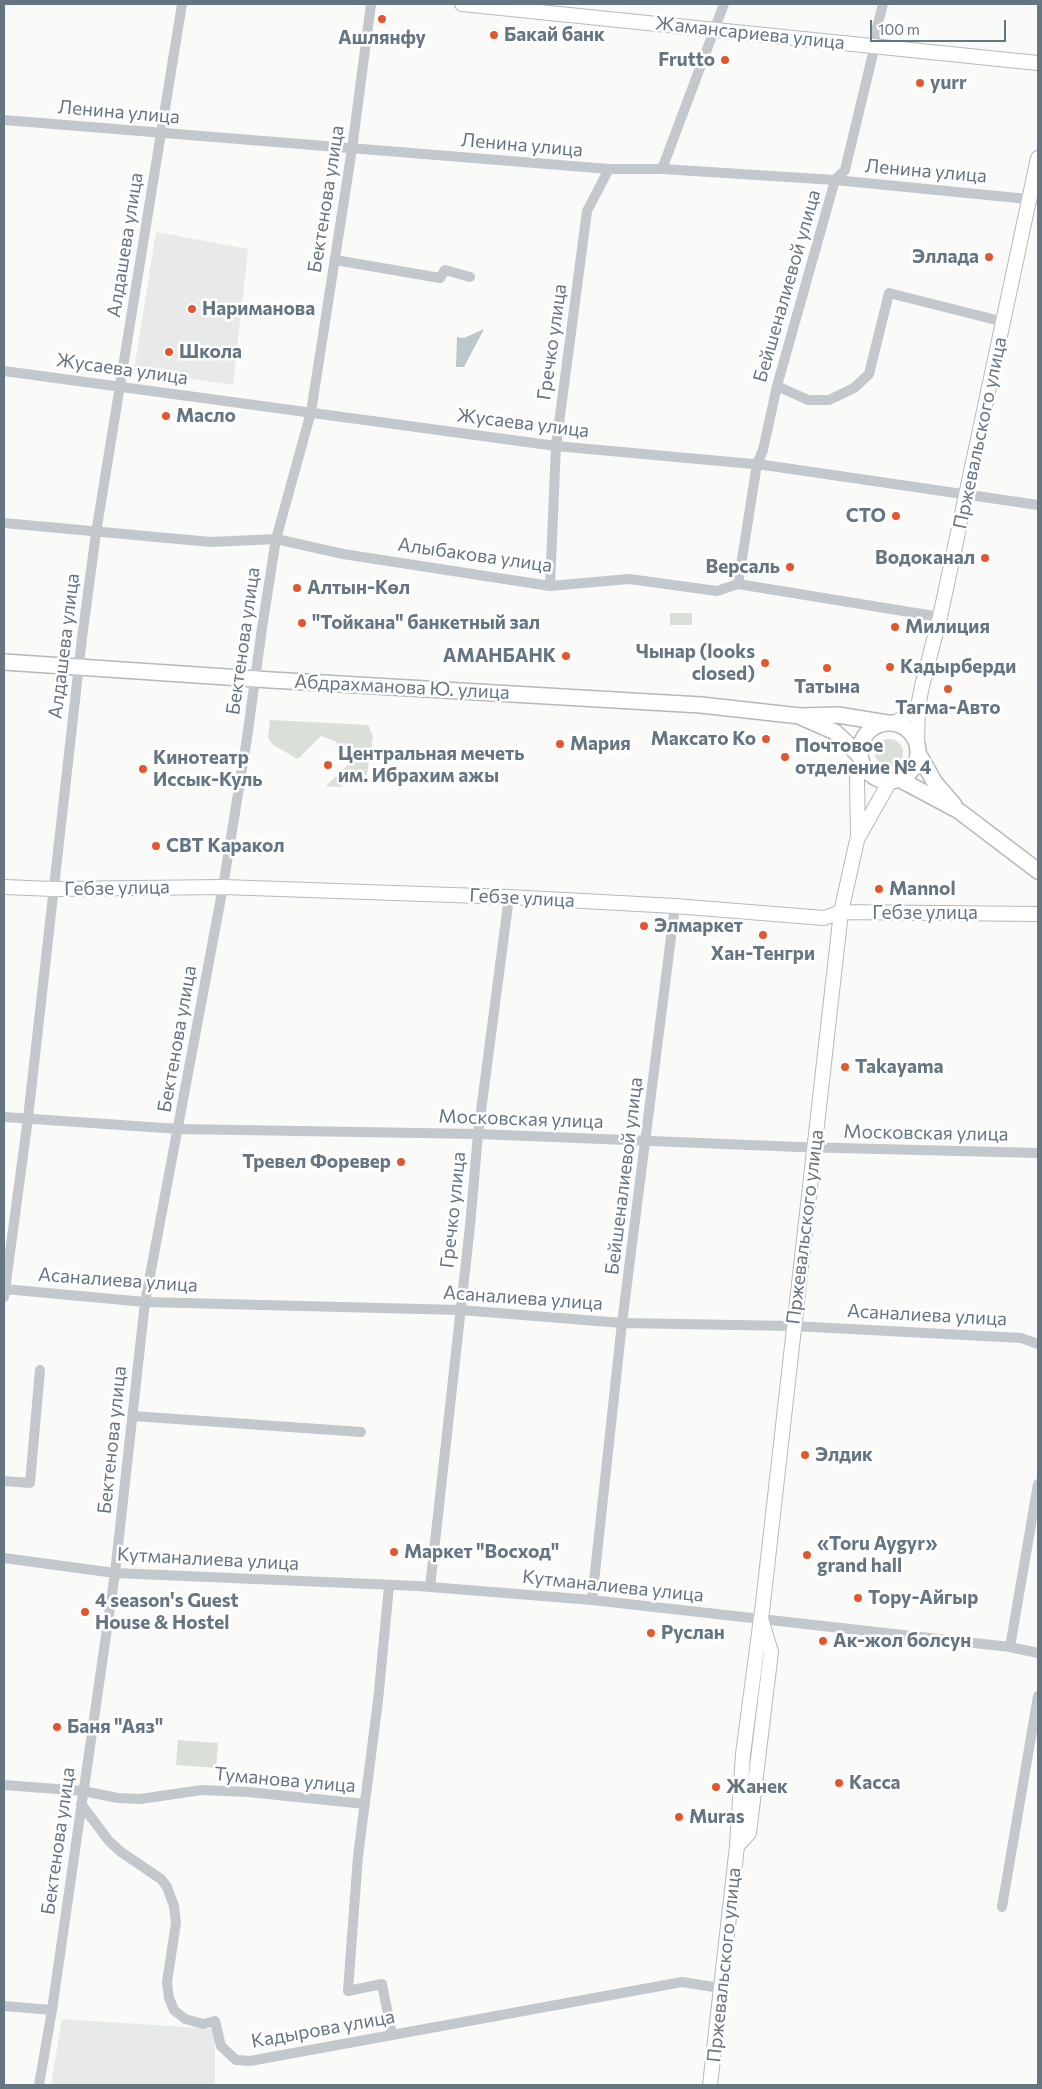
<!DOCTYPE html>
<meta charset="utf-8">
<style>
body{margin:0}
#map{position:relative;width:1042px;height:2089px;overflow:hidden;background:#fafaf8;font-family:Commissioner,sans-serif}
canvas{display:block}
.frame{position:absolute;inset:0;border:5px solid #657683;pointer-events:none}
.scale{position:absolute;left:870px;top:20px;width:136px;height:22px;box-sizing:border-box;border:2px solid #657683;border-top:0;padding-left:6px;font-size:15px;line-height:18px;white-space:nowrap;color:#657683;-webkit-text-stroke:4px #fff;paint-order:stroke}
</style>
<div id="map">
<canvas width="1042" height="2089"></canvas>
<div class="frame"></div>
<div class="scale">100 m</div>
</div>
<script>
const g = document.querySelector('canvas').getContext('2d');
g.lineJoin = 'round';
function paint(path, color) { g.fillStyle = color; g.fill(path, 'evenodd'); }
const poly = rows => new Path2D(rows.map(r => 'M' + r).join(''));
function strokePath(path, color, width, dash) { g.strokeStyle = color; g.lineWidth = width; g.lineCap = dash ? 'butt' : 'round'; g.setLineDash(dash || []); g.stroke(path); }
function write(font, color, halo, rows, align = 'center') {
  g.font = font + ' Commissioner,sans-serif'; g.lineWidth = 5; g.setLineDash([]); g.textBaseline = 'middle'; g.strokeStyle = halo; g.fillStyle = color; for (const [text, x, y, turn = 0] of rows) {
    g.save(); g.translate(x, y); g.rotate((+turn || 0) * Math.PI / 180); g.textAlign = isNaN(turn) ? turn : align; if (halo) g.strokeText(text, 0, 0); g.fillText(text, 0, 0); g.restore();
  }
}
const built = poly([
 [156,232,248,249,233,385,134,370],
 [62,2019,215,2029,215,2085,51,2085]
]);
const green = poly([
 [670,613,692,613,692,625,670,625],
 [270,720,368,725,373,736,367,775,354,775,340,787,326,786,351,762,351,756,335,741,321,736,298,759,273,745,268,738],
 '875 753a14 14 0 1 1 28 0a14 14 0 1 1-28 0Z',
 [178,1740,218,1743,216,1768,176,1765]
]);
const water = poly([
 [484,329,464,367,456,367,457,337,464,338]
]);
const minor = poly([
 [4,120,609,169,662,169,835,180,1038,200],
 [662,169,724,4],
 [335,260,440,278,445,270,470,277],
 [4,371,556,446,764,465,1038,505],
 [777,386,808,400,829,400,854,388,869,374,889,293,1004,322],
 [4,523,211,542,276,539,343,554,550,586,629,579,717,591,738,584,940,617],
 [738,584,757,464,763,450,777,386,835,180,845,170,875,45,875,35,883,4],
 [550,586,556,446,587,211,609,169],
 [4,1117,179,1129,478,1134,799,1147,1038,1153],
 [4,1289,145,1302,460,1310,622,1323,793,1326,1021,1338,1038,1344],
 [4,1297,28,1118,82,638,96,533,182,4],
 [133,1416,361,1432],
 [4,1481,30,1483,40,1370],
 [4,1558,115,1573,418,1586,592,1600,1010,1647,1038,1653],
 [389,1586,378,1701,358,1856,348,1991,382,1984,392,2035],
 [430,1587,470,1226,478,1134,509,897],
 [592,1600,622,1323,675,906],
 [1010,1647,1038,1484],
 [4,1785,83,1791,118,1798,140,1799,202,1790,248,1792,365,1804],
 [81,1804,109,1841,121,1852,161,1879,167,1887,174,1906,176,1923,167,1982,169,1998,174,2010,185,2019,203,2024,215,2021,221,2046,236,2060,250,2061,682,1982,720,1988],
 [1002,1907,1038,1696],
 [4,2006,52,2010],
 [39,2085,52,2010,115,1573,145,1302,223,887,247,738,262,628,276,539,311,412,352,149,371,4]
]);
const major = poly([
 [462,4,1038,63],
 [895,723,918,707],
 [917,745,918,707,922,686,940,617,1038,158],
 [859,836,890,781],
 [4,887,53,889,223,887,509,897,675,906,824,918,841,912,1038,914],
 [737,1846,749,1833,771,1652,762,1622],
 [710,2085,737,1846,743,1754,763,1603,841,912,858,836,857,779,862,764]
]);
const highway = poly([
 [4,662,271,680,701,705,800,716,838,715,887,723],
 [803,718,835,732,859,755],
 '860 752a29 29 0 1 1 58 0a29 29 0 1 1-58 0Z',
 [918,753,935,783,954,805],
 [899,779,959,811,1038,871]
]);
const markers = [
 [382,19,5,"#e4572e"],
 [494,35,5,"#e4572e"],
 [725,60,5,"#e4572e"],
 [920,83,5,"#e4572e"],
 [989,257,5,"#e4572e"],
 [192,309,5,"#e4572e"],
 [169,352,5,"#e4572e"],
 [166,416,5,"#e4572e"],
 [896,516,5,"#e4572e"],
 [985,558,5,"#e4572e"],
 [790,567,5,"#e4572e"],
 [297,588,5,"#e4572e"],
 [302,623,5,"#e4572e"],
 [895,627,5,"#e4572e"],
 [566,656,5,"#e4572e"],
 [765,663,5,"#e4572e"],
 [890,667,5,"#e4572e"],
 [827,668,5,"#e4572e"],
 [948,689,5,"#e4572e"],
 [766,739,5,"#e4572e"],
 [560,744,5,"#e4572e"],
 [785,757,5,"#e4572e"],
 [328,765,5,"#e4572e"],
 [143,769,5,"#e4572e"],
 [156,846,5,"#e4572e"],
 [879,889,5,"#e4572e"],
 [644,926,5,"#e4572e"],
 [763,935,5,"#e4572e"],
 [845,1067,5,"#e4572e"],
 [401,1162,5,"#e4572e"],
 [805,1455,5,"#e4572e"],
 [394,1552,5,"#e4572e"],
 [807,1555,5,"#e4572e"],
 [858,1598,5,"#e4572e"],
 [85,1612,5,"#e4572e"],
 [651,1633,5,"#e4572e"],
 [823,1641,5,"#e4572e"],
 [57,1727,5,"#e4572e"],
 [839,1783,5,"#e4572e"],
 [716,1787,5,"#e4572e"],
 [679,1817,5,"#e4572e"]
];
const streetNames = [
 ["Жамансариева улица",750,33,6],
 ["Ленина улица",119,112,5],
 ["Ленина улица",522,145,5],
 ["Ленина улица",926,171,5],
 ["Бектенова улица",326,199,-81],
 ["Алдашева улица",125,245,-81],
 ["Бейшеналиевой улица",787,286,-74],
 ["Гречко улица",552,342,-82],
 ["Жусаева улица",122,369,8],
 ["Жусаева улица",523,423,7],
 ["Пржевальского улица",980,433,-78],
 ["Алыбакова улица",475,555,8],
 ["Бектенова улица",243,641,-82],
 ["Алдашева улица",64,646,-83],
 ["Абдрахманова Ю. улица",402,687,3],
 ["Гебзе улица",117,888,-1],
 ["Гебзе улица",522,898,3],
 ["Гебзе улица",925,913],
 ["Бектенова улица",177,1039,-80],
 ["Московская улица",521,1119,2],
 ["Московская улица",926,1133,1],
 ["Бейшеналиевой улица",624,1176,-83],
 ["Гречко улица",453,1210,-84],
 ["Пржевальского улица",805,1227,-83],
 ["Асаналиева улица",118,1280,4],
 ["Асаналиева улица",523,1298,4],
 ["Асаналиева улица",927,1315,3],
 ["Бектенова улица",112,1440,-84],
 ["Кутманалиева улица",208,1559,3],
 ["Кутманалиева улица",613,1586,6],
 ["Туманова улица",285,1780,5],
 ["Бектенова улица",58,1841,-82],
 ["Пржевальского улица",724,1965,-84],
 ["Кадырова улица",323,2029,-10]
];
const poiNames = [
 ["Бакай банк",504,35],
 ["Ашлянфу",382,38,"center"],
 ["Frutto",715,60,"right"],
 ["yurr",930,83],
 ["Эллада",979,257,"right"],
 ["Нариманова",202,309],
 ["Школа",179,352],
 ["Масло",176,416],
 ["СТО",886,516,"right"],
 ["Водоканал",975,558,"right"],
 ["Версаль",780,567,"right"],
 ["Алтын-Көл",307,588],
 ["\"Тойкана\" банкетный зал",312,623],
 ["Милиция",905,627],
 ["Чынар (looks",755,652,"right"],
 ["closed)",755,674,"right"],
 ["АМАНБАНК",556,656,"right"],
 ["Кадырберди",900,667],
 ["Татына",827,687,"center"],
 ["Тагма-Авто",948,708,"center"],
 ["Максато Ко",756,739,"right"],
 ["Мария",570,744],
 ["Почтовое",795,746],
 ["отделение № 4",795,768],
 ["Центральная мечеть",338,754],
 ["им. Ибрахим ажы",338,776],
 ["Кинотеатр",153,758],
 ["Иссык-Куль",153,780],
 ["СВТ Каракол",166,846],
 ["Mannol",889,889],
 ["Элмаркет",654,926],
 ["Хан-Тенгри",763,954,"center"],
 ["Takayama",855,1067],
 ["Тревел Форевер",391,1162,"right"],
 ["Элдик",815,1455],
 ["«Toru Aygyr»",817,1544],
 ["grand hall",817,1566],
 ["Маркет \"Восход\"",404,1552],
 ["Тору-Айгыр",868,1598],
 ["4 season's Guest",95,1601],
 ["House & Hostel",95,1623],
 ["Руслан",661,1633],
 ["Ак-жол болсун",833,1641],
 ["Баня \"Аяз\"",67,1727],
 ["Касса",849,1783],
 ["Жанек",726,1787],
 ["Muras",689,1817]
];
paint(built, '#e8e9e9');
paint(green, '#dadfd7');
paint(water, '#bbc7cb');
strokePath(major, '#b5babe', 16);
strokePath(highway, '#b4b9bd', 18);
strokePath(minor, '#c3c8cc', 10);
strokePath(major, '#fff', 14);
strokePath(highway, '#fff', 15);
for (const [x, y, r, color] of markers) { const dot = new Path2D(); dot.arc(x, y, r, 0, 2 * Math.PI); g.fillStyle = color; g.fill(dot); strokePath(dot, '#fff', 2); }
write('19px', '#657683', '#fff', streetNames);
write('bold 19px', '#657683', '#fff', poiNames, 'left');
</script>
